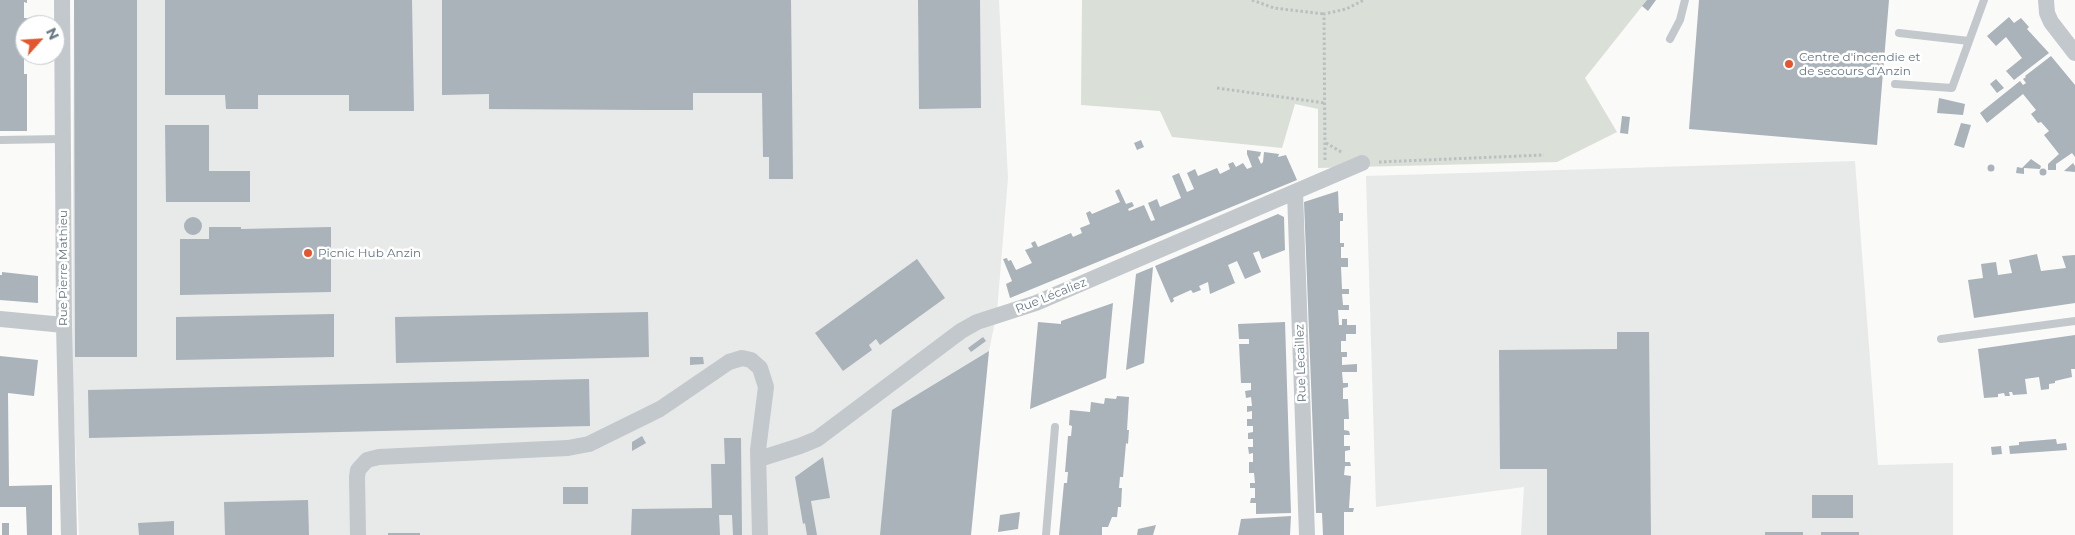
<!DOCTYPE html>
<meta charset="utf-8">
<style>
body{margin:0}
#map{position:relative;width:2075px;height:535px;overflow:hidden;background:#fafaf8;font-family:Montserrat,sans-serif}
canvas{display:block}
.north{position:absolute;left:15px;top:15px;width:50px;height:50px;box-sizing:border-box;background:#fff;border:1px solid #c1c8cd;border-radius:50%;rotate:64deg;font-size:14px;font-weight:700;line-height:20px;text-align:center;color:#657683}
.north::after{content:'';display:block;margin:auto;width:18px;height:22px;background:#e4572e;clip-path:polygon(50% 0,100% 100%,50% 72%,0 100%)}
</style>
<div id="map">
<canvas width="2075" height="535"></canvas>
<div class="north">N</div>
</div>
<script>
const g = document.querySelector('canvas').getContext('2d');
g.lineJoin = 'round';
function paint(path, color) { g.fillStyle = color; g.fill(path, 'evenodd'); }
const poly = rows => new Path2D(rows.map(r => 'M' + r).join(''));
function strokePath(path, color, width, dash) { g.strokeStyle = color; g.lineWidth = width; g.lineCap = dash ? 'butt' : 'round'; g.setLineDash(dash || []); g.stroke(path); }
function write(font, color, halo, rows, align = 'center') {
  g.font = font + ' Montserrat,sans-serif'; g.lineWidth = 5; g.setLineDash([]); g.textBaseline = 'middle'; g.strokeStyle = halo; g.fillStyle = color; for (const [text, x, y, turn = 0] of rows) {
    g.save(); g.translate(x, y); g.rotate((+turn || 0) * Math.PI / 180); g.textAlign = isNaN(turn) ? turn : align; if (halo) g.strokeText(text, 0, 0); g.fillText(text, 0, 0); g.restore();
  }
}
const built = poly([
 [74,0,999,0,1008,178,997,312,989,351,963,535,79,535,72,368],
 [1855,161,1878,465,1953,463,1953,535,1521,535,1524,487,1376,507,1366,176]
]);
const green = poly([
 [1082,0,1647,0,1585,78,1617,132,1557,162,1318,168,1318,109,1295,104,1282,148,1172,137,1160,111,1081,105]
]);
const building = poly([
 [0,0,27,0,27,3,24,2,24,18,27,18,25,55,27,55,27,59,24,59,24,74,27,74,27,131,0,131],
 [74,0,137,0,137,357,75,357],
 [165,0,412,0,414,111,349,111,349,95,258,95,258,109,226,109,225,95,165,95],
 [442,0,791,0,793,179,769,179,769,157,763,157,762,93,693,93,693,110,648,110,489,109,489,94,442,95],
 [918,0,980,0,981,108,919,109],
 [1647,0,1656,0,1648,11,1642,6],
 [1699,0,1889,0,1877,145,1689,129],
 [2009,17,2014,23,2021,18,2029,27,2027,29,2049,53,2014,80,2006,71,2022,58,2006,37,1996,46,1987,36],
 [2051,56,2075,85,2075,157,2072,153,2056,164,2056,170,2048,170,2048,164,2059,154,2044,135,2049,131,2041,122,2038,123,2031,114,2036,110,2023,94,1987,123,1980,113,2020,81,2023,85,2026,83,2023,79,2026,77,2025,76],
 [1996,79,2004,88,1997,93,1990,84],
 [1939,98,1965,104,1963,115,1937,113],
 [1622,116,1630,117,1628,134,1620,133],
 [1961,123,1971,125,1964,148,1954,145],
 [165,125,209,125,209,171,250,171,250,202,166,202],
 [1141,140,1144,147,1137,150,1134,143],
 [1247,150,1261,152,1260,156,1258,157,1261,164,1263,162,1264,152,1279,154,1278,157,1286,155,1297,180,1010,298,1006,284,1012,281,1003,259,1007,258,1008,261,1011,260,1016,270,1032,263,1025,250,1033,247,1031,243,1035,241,1038,247,1071,233,1073,237,1082,233,1080,228,1090,224,1086,213,1090,211,1092,214,1120,202,1115,191,1119,189,1126,204,1132,202,1134,206,1128,209,1129,211,1144,205,1151,221,1155,220,1148,203,1157,199,1160,207,1181,198,1172,176,1179,173,1187,192,1194,189,1187,173,1195,169,1198,176,1217,168,1220,174,1230,169,1228,164,1233,162,1236,167,1243,163,1247,169,1252,167,1247,154],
 [2031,159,2041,166,2040,169,2024,168,2024,174,2016,173,2017,167,2022,168],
 [2073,163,2075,166,2075,172,2064,171],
 '1987.5 168a3.5 3.5 0 1 1 7 0a3.5 3.5 0 1 1-7 0Z',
 '2039.5 172a3.5 3.5 0 1 1 7 0a3.5 3.5 0 1 1-7 0Z',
 [1338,191,1339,213,1343,213,1343,221,1340,221,1340,243,1344,243,1344,247,1341,247,1341,258,1348,258,1348,267,1341,267,1342,289,1349,289,1349,294,1342,294,1343,305,1349,305,1349,310,1338,310,1339,325,1342,325,1342,319,1347,319,1347,325,1356,325,1356,334,1346,334,1346,341,1341,341,1341,352,1347,352,1347,357,1342,357,1342,365,1357,364,1357,372,1342,372,1343,383,1348,383,1348,387,1343,388,1343,399,1348,399,1349,419,1344,419,1344,430,1349,431,1350,435,1344,435,1344,446,1350,446,1350,450,1345,451,1345,462,1350,462,1351,466,1345,466,1344,475,1351,476,1349,508,1354,508,1353,512,1344,512,1344,535,1323,535,1322,513,1316,513,1304,202],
 [1278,214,1284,217,1285,250,1262,259,1259,251,1253,253,1261,272,1245,279,1237,261,1228,265,1235,283,1210,294,1208,282,1199,286,1201,290,1193,293,1191,290,1173,298,1174,301,1171,303,1155,266],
 '184 226a9 9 0 1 1 18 0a9 9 0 1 1-18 0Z',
 [209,227,241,227,241,229,331,227,331,292,180,295,180,239,209,239],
 [2037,254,2041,271,2066,268,2062,256,2075,255,2075,303,1974,318,1968,280,1983,278,1981,264,1996,262,1998,275,2012,273,2009,260],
 [917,259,945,298,880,345,876,339,869,345,872,350,843,371,815,333],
 [1153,267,1144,363,1126,370,1136,274],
 [2,272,38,276,38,303,0,300,0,275,2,275],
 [1113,303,1106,378,1030,409,1038,322,1061,324,1061,321],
 [648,312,649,357,396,363,395,317],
 [334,314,334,357,176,360,176,317],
 [1285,322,1291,513,1256,514,1256,503,1250,503,1251,498,1255,498,1255,488,1250,488,1250,483,1255,483,1254,473,1249,473,1249,462,1253,462,1253,453,1249,454,1248,447,1253,447,1253,439,1248,439,1248,433,1253,432,1253,426,1247,426,1247,419,1252,419,1252,411,1247,412,1247,406,1252,406,1251,397,1246,398,1245,391,1251,390,1251,383,1241,383,1239,344,1249,344,1249,339,1239,339,1238,324],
 [1617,332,1649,332,1651,535,1547,535,1547,469,1500,469,1499,350,1617,349],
 [2075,335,2075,369,2071,369,2072,377,2055,381,2055,383,2049,384,2049,389,2041,390,2039,377,2025,379,2027,394,2013,395,2012,392,2009,392,2010,396,2005,396,2004,393,1998,394,1998,397,1984,398,1978,349],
 [983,337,986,341,971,352,968,348],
 [989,351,971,535,880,535,892,410],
 [0,356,38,360,34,396,8,393,9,486,52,485,52,535,27,535,26,507,0,507],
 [690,357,703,357,704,364,690,365],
 [589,379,590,426,89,438,88,390],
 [1117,396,1129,397,1127,430,1129,430,1128,444,1126,443,1123,477,1120,477,1119,488,1122,488,1121,507,1118,507,1117,517,1112,517,1108,527,1102,527,1102,535,1059,535,1064,483,1067,483,1068,472,1065,472,1068,436,1071,436,1072,426,1069,425,1070,410,1090,412,1091,402,1104,404,1105,398,1116,399],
 [642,436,646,443,632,451,632,442],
 [724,438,741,438,742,535,733,535,732,515,719,515,720,535,631,535,632,509,712,508,711,464,725,464],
 [2056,439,2057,444,2066,443,2067,450,2010,454,2009,446,2019,445,2019,442],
 [2001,446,2002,454,1992,455,1991,447],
 [823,457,830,498,811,501,817,535,807,535,805,523,803,524,795,477],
 [563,487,588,487,588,504,563,504],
 [1812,495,1853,495,1853,518,1812,518],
 [308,500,309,535,225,535,224,502],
 [1020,512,1018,529,998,532,1000,515],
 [1291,516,1290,535,1238,535,1241,519],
 [174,521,174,535,139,535,138,523],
 [2,523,9,523,9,535,2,535],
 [1156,525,1153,535,1137,535,1138,529],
 [1765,532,1803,532,1803,535,1765,535],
 [1821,532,1859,532,1859,535,1821,535],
 [388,533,420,533,420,535,388,535]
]);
const path = poly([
 [1252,0,1274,8,1324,14],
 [1217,88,1325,103],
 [1326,143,1343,153],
 [1325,160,1324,14,1346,9,1364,0],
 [1379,162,1544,155]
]);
const lane = poly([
 [1899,33,1969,41],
 [1670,39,1680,20,1685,0],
 [1895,84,1952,88,1984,0],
 [0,140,62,139],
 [1941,339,2075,321],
 [1046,535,1055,427]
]);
const street = poly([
 [62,0,64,325,69,535],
 [2046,0,2047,13,2051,22,2075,53],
 [1295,192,1307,535],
 [0,319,64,325],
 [759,459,800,446,817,439,961,331,977,322,1036,303,1362,163],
 [358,535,357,477,358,470,367,460,379,457,568,448,589,444,660,409,729,362,742,358,751,360,760,368,766,387,758,450,760,535]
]);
const markers = [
 [1789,64,5,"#e4572e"],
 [308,253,5,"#e4572e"]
];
const poiNames = [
 ["Centre d'incendie et",1799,57],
 ["de secours d'Anzin",1799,71],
 ["Picnic Hub Anzin",318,253]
];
const streetNames = [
 ["Rue Pierre Mathieu",63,268,-90],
 ["Rue Lécaliez",1051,296,-22],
 ["Rue Lecaillez",1301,363,-92]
];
paint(built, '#e8e9e9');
paint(green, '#dadfd7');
paint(building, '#aab3b9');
strokePath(path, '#bbbfc2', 3, [2.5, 2.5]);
strokePath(lane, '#c3c8cc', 8);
strokePath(street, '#c3c8cc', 16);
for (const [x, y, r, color] of markers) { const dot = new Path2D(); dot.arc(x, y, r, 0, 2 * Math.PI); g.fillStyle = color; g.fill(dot); strokePath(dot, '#fff', 2); }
write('12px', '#657683', '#fff', poiNames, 'left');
write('12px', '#657683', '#fff', streetNames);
</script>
